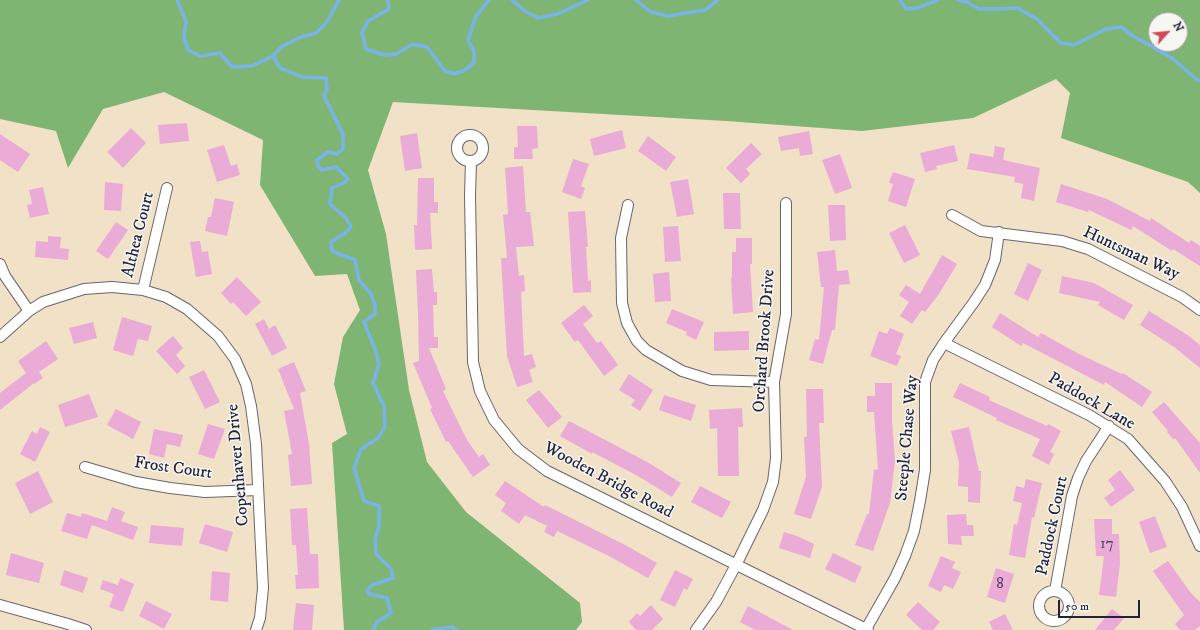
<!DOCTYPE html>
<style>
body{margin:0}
#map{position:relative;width:1200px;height:630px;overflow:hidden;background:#f1e1c6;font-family:"IM FELL DW Pica",serif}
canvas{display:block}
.north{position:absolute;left:1148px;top:12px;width:40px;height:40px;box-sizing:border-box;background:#f6f6f2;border:1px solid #a1a1a9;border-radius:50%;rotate:63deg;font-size:11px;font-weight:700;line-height:16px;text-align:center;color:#22223b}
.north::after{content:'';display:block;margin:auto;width:14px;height:18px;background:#d1495b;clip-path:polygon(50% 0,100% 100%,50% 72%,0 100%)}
.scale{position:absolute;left:1058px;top:600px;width:82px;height:18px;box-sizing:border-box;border:2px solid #22223b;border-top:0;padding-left:5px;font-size:12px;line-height:14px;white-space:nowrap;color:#22223b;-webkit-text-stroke:3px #f6f6f2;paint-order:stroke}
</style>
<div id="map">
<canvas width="1200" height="630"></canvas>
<div class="north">N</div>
<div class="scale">50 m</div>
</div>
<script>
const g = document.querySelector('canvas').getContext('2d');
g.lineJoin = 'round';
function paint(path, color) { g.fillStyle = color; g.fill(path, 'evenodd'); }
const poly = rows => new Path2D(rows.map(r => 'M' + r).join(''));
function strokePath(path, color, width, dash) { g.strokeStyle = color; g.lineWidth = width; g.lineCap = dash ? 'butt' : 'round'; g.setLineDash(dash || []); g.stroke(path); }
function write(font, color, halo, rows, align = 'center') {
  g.font = font + ' "IM FELL DW Pica",serif'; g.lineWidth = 3; g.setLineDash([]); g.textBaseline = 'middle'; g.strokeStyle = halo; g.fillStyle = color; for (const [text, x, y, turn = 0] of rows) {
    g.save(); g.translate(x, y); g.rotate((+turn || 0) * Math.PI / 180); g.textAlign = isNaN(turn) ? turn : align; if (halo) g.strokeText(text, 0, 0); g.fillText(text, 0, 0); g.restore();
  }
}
const forest = poly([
 [0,0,1200,0,1200,193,1188,182,1061,138,1070,93,1056,79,973,118,862,131,726,121,393,102,368,170,386,234,409,390,427,462,466,512,580,603,582,622,576,630,344,630,332,443,347,434,334,384,343,337,360,310,347,274,315,276,260,185,263,140,164,92,103,109,68,168,56,131,0,119],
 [1156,20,1180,20,1180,44,1156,44]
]);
const stream = poly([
 [177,0,186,21,184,38,188,50,200,56,220,53,232,67,252,66,273,56,281,47,301,37,316,33,327,22,339,0],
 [388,0,389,9,368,21,362,33,366,49,384,55,396,54,413,44,427,47,445,71,454,74,465,70,474,63,474,51,468,40,476,16,489,0],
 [512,0,525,11,538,18,557,14,588,0],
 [636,0,651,12,668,16,705,10,718,0],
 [900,0,906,9,918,8,938,0],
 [958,0,967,2,979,9,999,9,1017,8,1037,19,1061,43,1074,45,1106,29,1121,27,1133,36,1172,58,1196,79,1200,81],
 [273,56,280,68,302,77,326,78,327,89,324,96,343,134,343,149,337,154,328,152,317,160,318,166,322,170,336,167,348,179,344,183,332,188,330,204,346,218,351,227,344,234,331,242,332,251,355,260,359,280,371,294,375,305,375,314,364,322,375,349,379,364,373,383,384,406,385,427,378,438,361,449,354,468,364,501,379,506,379,526,375,539,376,554,391,569,393,578,372,585,367,591,369,594,387,598,391,613,377,622,373,630],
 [432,630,452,627,457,630]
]);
const building = poly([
 [187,123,189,141,160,144,158,125],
 [517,126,537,126,538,148,532,149,533,159,514,159,514,147,518,147],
 [131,128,146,143,123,168,107,152],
 [622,130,626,148,594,156,590,139],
 [809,131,813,154,800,156,799,148,781,151,778,137],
 [417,133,422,168,405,171,400,136],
 [0,134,30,154,18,172,0,160],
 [648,136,676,157,666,171,638,151],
 [751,143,762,154,746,169,750,174,741,183,726,168],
 [224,145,231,166,237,164,240,175,217,182,207,150],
 [954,145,958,161,936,166,937,169,925,172,920,153],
 [995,146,1005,148,1003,160,1040,168,1034,201,1021,198,1023,184,1014,182,1015,177,967,169,970,153,993,157],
 [840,154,852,188,835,194,822,160],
 [573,159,589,164,581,186,585,188,581,199,562,192],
 [523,166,526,212,530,212,534,246,516,247,519,276,524,275,525,291,521,292,524,356,532,354,536,367,529,370,533,382,517,387,507,356,501,258,507,258,503,215,508,214,505,168],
 [893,172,915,179,906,207,888,201,893,184,889,183],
 [418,178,434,178,434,202,438,202,438,213,430,213,432,249,415,250,414,225,417,225],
 [688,179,694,214,677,217,670,182],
 [105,182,123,184,121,211,104,210],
 [1061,184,1107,199,1150,221,1151,218,1189,243,1191,240,1200,246,1200,266,1173,249,1172,251,1133,226,1131,230,1089,210,1088,212,1056,202],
 [43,187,49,214,30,218,27,205,32,204,29,190],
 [723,193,740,193,741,229,724,229],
 [215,198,234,202,227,236,205,231,208,217,211,217],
 [828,205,845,205,846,240,830,241],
 [585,211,588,247,586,247,588,281,591,280,591,292,573,293,568,212],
 [116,222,128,230,108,259,96,251],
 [905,225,920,255,904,263,889,233],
 [678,226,681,261,665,262,663,227],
 [48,236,61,237,60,248,69,249,68,260,35,257,36,241,48,242],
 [736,238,752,238,752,264,750,264,753,312,733,314,731,277,732,277,732,252,736,252],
 [200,241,202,252,208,251,212,274,196,277,190,242],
 [835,250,837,271,848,270,850,284,839,285,835,330,832,330,823,364,809,360,815,339,819,340,824,287,821,287,817,252],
 [942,255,957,264,939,294,925,312,922,310,912,324,900,316,909,302,899,295,906,285,920,294],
 [1028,263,1042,270,1028,301,1014,294],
 [432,269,434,292,437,292,437,305,433,305,434,337,438,337,438,348,429,348,446,389,443,391,467,440,479,457,483,454,490,465,473,477,448,441,446,442,430,409,432,408,413,363,419,361,418,314,416,270],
 [669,272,671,301,655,302,653,274],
 [1062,276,1094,283,1133,305,1124,320,1098,305,1100,302,1059,293],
 [237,277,261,302,246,316,233,302,231,304,221,293],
 [584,305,593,316,583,324,597,343,601,341,618,365,604,376,578,340,575,342,561,323],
 [672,309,704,322,696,340,686,335,687,332,666,323],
 [1149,311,1189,336,1200,345,1200,368,1174,347,1140,325],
 [1000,313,1038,337,1041,333,1079,354,1122,374,1123,373,1152,392,1142,407,1105,382,1104,385,1023,343,1021,346,992,327],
 [122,317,152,326,148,341,138,339,133,356,113,350],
 [264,319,269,329,275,325,287,348,272,356,255,324],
 [93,322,97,338,74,344,69,328],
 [890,328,904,334,896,354,901,356,897,366,870,356,879,331,887,334],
 [749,331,749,350,714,351,714,332],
 [173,336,183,348,176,355,185,366,177,374,156,351],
 [46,341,58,359,39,372,43,378,34,384,34,383,0,410,0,393,26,373,18,361],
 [294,362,306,391,300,393,309,444,312,484,291,486,288,455,292,454,284,411,294,409,278,369],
 [204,370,220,402,205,409,189,377],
 [629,374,653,390,640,411,631,405,635,400,619,390],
 [875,383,892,383,892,421,895,461,890,503,873,551,855,545,867,514,869,514,874,469,878,470,874,412,867,412,867,396,875,396],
 [960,383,990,397,989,400,1047,426,1048,424,1061,431,1050,452,1054,454,1049,465,1032,456,1040,439,996,420,997,418,953,397],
 [806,389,823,389,824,423,819,423,822,487,811,519,794,514,806,477,804,437,807,437],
 [539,390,562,417,548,428,526,400],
 [89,394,98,417,65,427,58,405],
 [664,395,696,405,691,421,659,410],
 [1164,402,1200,443,1200,473,1175,438,1174,440,1167,432,1168,431,1152,412],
 [742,408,743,427,738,427,739,476,718,476,717,428,710,429,709,410],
 [116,409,141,422,133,439,107,425],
 [569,421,649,463,681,483,672,497,638,476,592,452,592,454,560,436],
 [208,424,225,429,214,459,198,454],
 [40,427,50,432,35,462,20,454,32,431,37,434],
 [969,427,979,471,981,471,980,503,968,502,968,487,958,486,959,463,951,431],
 [154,429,183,435,180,447,167,444,164,458,149,454],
 [1120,470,1135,490,1111,507,1104,498,1115,490,1108,480],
 [38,471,53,502,30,514,15,483],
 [1026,479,1042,483,1034,518,1032,517,1025,558,1009,555,1014,524,1017,525,1022,503,1013,501,1016,486,1024,488],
 [505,481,544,507,545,505,627,546,657,563,648,578,609,556,557,531,554,537,544,532,547,526,525,515,519,524,501,511,506,503,495,495],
 [700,486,731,502,722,518,691,502],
 [112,507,125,512,121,521,138,527,133,540,92,525,87,539,61,531,67,513,81,517,82,513,107,521],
 [307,508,310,554,318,554,319,588,296,589,295,575,298,575,296,545,292,545,290,509],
 [966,514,967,525,973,525,974,536,961,536,962,545,948,544,947,515],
 [1155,516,1167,547,1150,553,1139,522],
 [1094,519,1112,519,1112,534,1119,534,1120,564,1116,597,1099,595,1104,556,1096,556],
 [205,524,233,532,227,552,199,543],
 [151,525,184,528,182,546,149,543],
 [784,532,797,536,814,544,810,558,779,548],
 [11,553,44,563,39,583,6,575],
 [833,553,862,567,855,583,825,569],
 [941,556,955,562,952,568,961,572,953,589,944,585,941,592,928,586],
 [1168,561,1190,592,1200,602,1200,626,1195,630,1180,630,1175,624,1184,615,1153,571],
 [996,568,1014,574,1005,603,987,597],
 [64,570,88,578,83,593,60,585],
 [675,570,693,579,687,590,684,588,675,607,660,600],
 [212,571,230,573,228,602,210,600],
 [120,578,134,584,123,612,109,607,114,594,100,589,103,580,118,585],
 [146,601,172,614,164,629,139,616],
 [918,602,940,622,933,630,922,630,906,615],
 [296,603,314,605,312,630,293,630],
 [651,605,663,619,652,630,636,630,629,622,637,613,640,616],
 [748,606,793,630,755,630,740,622],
 [1112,609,1124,618,1114,630,1095,630],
 [1005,614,1013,630,993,630,989,622]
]);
const street = poly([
 '457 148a13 13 0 1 1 26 0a13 13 0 1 1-26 0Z',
 [471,161,470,196,473,362,480,391,494,420,518,449,547,471,868,630],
 [628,205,621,238,622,303,627,323,637,341,646,350,682,371,711,380,774,382],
 [952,215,981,231,1062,241,1088,249,1182,297,1200,310],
 [0,264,5,276,29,311],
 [143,290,167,188],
 [0,337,29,311,43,302,84,289,112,287,143,290,166,297,187,309,218,336,235,359,246,384,251,406,256,444,263,588,260,618,256,630],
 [944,343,1089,415,1128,439,1165,481,1182,507,1200,546],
 [85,467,136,482,170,488,205,492,258,490],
 [1055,591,1072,496,1078,478,1086,461,1109,426],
 '1039 606a15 15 0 1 1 30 0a15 15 0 1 1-30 0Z',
 [0,605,68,624,86,630],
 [866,629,895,578,905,556,914,531,920,501,925,470,925,382,933,360,944,343,974,302,985,285,995,260,999,232],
 [696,630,716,602,736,565,763,510,773,482,776,458,774,382,786,314,786,203]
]);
const numberNames = [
 ["17",1107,545],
 ["8",1000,585]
];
const streetNames = [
 ["Althea Court",139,235,-76],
 ["Huntsman Way",1131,254,25],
 ["Orchard Brook Drive",765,341,-86],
 ["Paddock Lane",1091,402,30],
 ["Steeple Chase Way",908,438,-85],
 ["Copenhaver Drive",239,465,-95],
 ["Frost Court",173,469,8],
 ["Wooden Bridge Road",608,481,28],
 ["Paddock Court",1053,526,-78]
];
paint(forest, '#7eb572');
strokePath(stream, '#78b4ea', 3.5);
paint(building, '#eaabd7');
strokePath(street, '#6a656c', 12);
strokePath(street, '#fff', 10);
write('15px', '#544462', null, numberNames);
write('17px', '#22223b', '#f6f6f2', streetNames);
</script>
